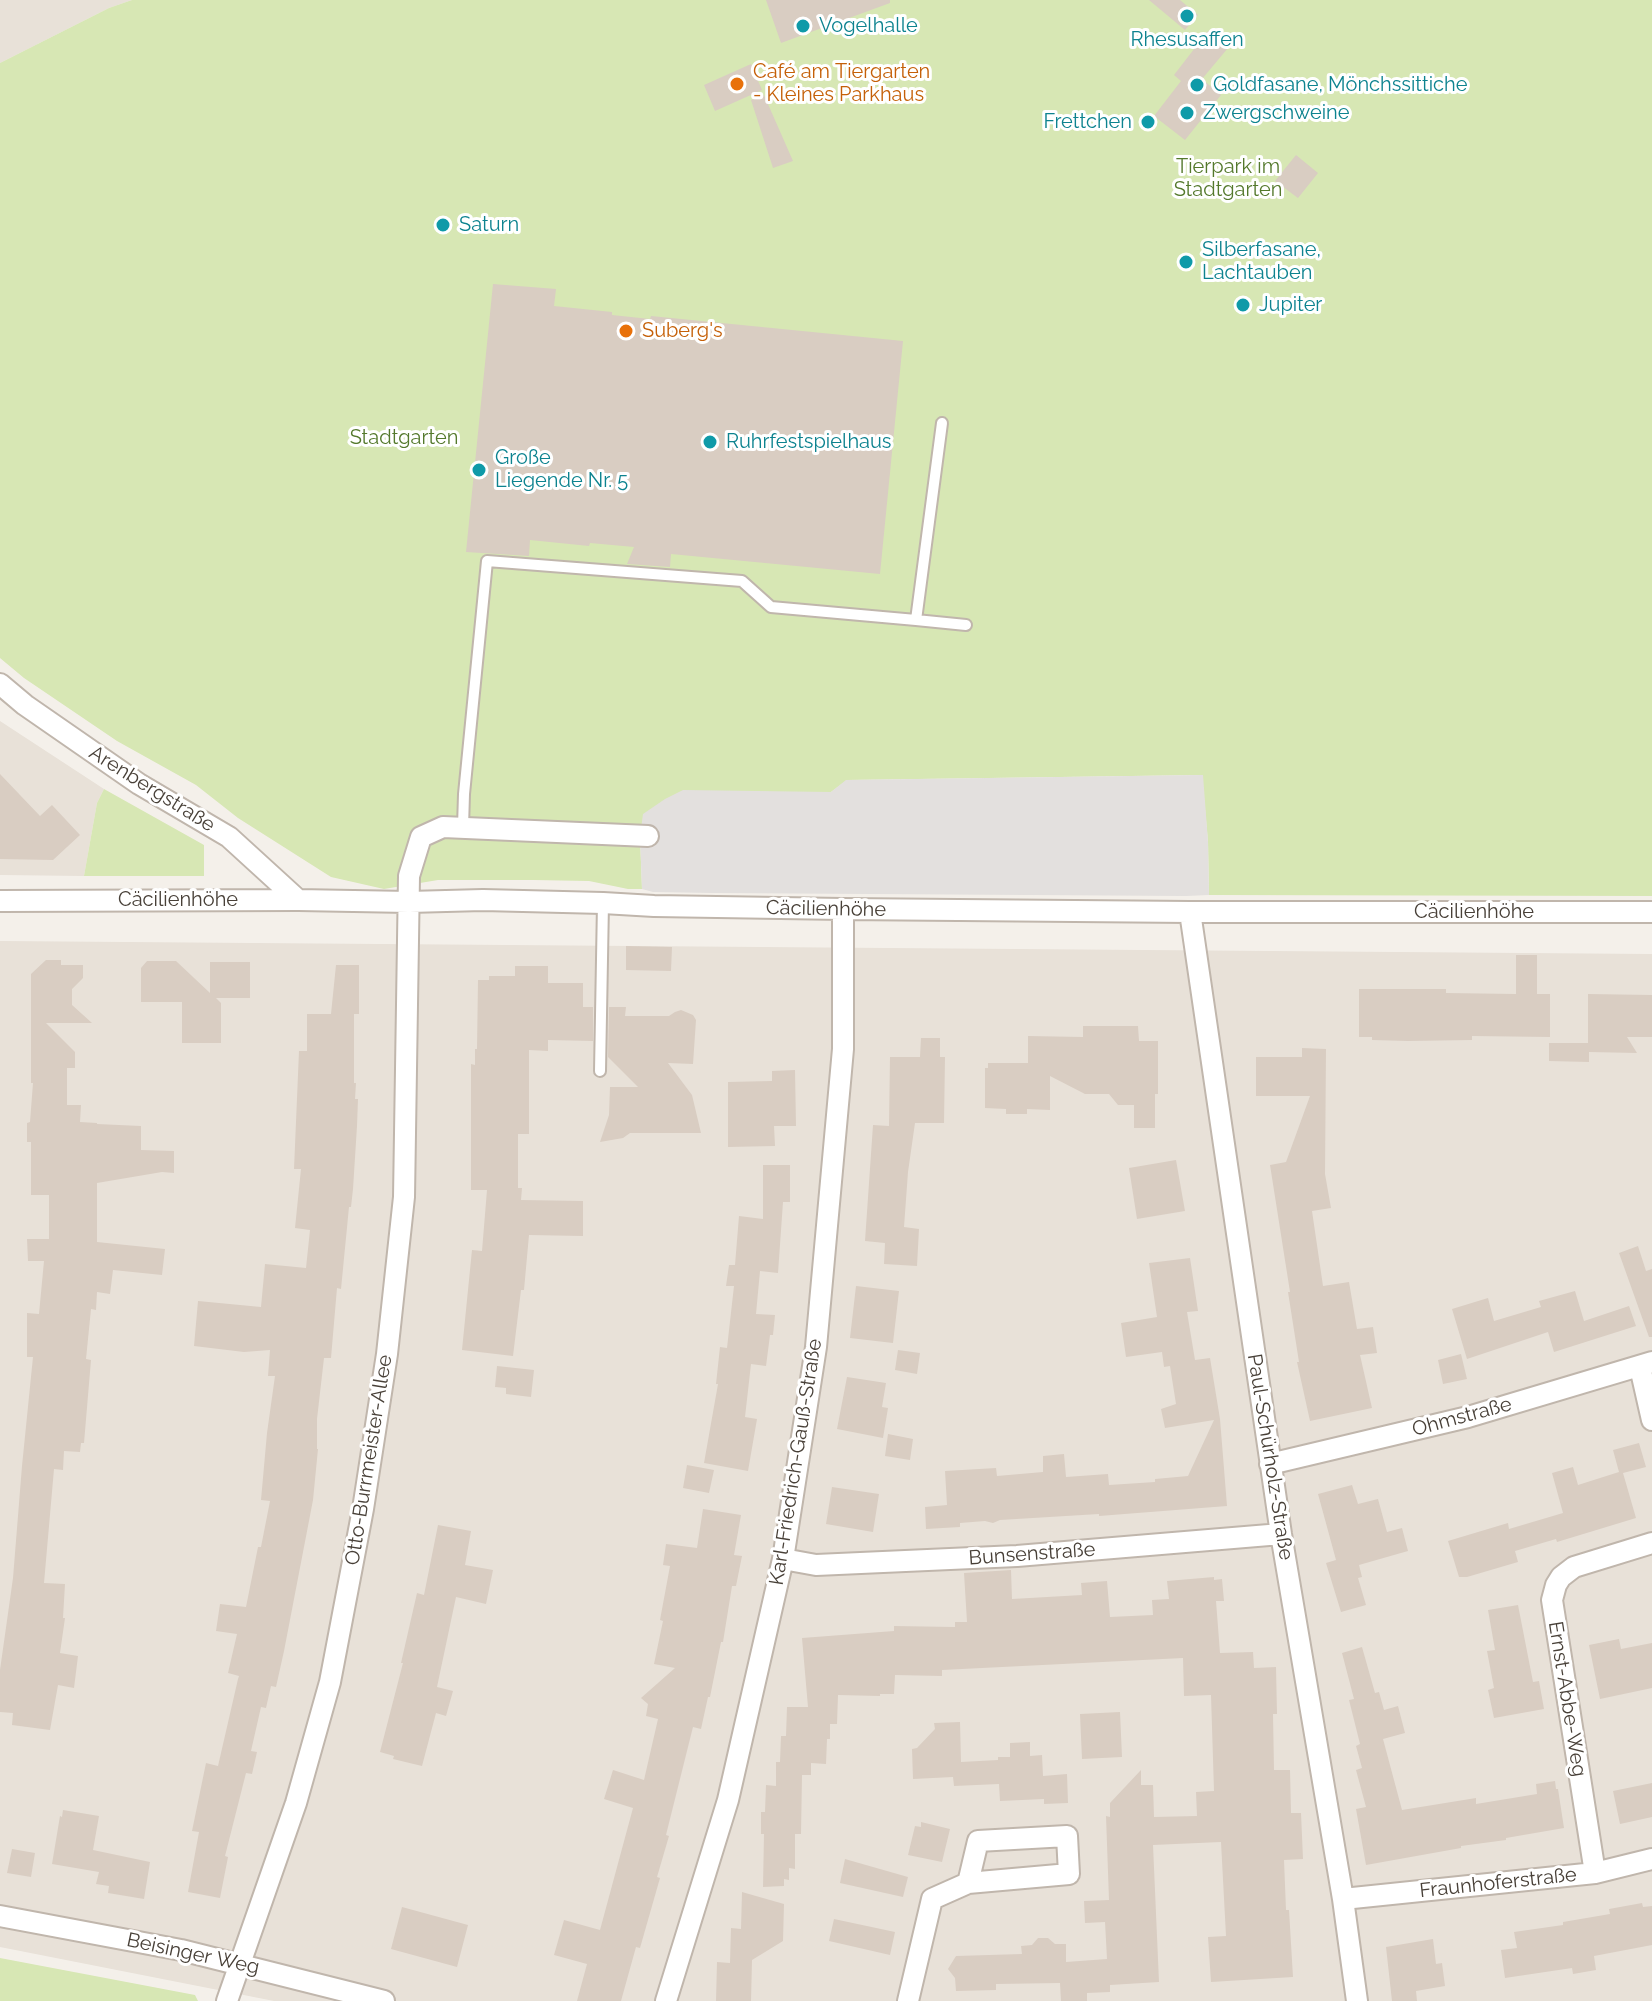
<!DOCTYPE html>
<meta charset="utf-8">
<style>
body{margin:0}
canvas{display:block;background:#f4f0ea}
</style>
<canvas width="1652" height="2001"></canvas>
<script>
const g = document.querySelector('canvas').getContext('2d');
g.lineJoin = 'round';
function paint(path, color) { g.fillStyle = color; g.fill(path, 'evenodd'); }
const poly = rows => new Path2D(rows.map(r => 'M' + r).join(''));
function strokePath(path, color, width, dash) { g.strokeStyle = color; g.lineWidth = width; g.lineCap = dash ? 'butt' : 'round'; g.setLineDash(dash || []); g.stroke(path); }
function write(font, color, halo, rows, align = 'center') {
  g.font = font + ' Raleway,sans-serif'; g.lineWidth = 6; g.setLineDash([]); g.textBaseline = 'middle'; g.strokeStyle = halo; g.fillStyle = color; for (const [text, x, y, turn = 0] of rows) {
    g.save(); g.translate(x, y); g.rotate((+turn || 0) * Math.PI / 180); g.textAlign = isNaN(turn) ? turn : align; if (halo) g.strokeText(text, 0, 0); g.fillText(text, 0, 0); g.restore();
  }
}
const residential = poly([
 [0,0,132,0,109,8,0,63],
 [0,721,104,789,97,803,84,876,0,875],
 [0,941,1652,954,1652,2001,274,2001,0,1947]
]);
const green = poly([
 [132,0,1652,0,1652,896,1209,895,1208,842,1202,775,847,780,831,792,640,836,642,889,628,889,589,881,533,880,438,880,384,889,331,877,238,818,196,785,117,741,24,678,0,658,0,63,109,8],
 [104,789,204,845,204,876,84,876,97,803],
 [0,1958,195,1995,198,2001,0,2001]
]);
const parking = poly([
 [1203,775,1208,842,1209,895,1186,896,713,893,653,892,642,889,640,836,643,814,665,799,683,790,831,792,846,780]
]);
const building = poly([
 [766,0,890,0,890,3,781,43],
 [1149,0,1180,0,1198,15,1185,30],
 [1208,31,1228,48,1202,79,1221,95,1185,140,1154,116,1181,81,1174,75],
 [751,64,762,90,715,111,704,85],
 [764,95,793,161,773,168,751,100],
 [1296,155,1318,173,1298,198,1275,181],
 [493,284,556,289,554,306,612,312,612,315,650,319,651,316,903,341,880,574,671,554,670,567,627,564,634,547,590,543,589,546,530,540,529,556,466,552],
 [0,774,40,816,52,805,80,835,53,860,0,859],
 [626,946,672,947,671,971,626,970],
 [1516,955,1537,955,1537,994,1550,994,1550,1037,1472,1036,1472,1040,1408,1041,1372,1040,1372,1037,1359,1037,1359,989,1446,989,1446,993,1516,994],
 [46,960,61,960,61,965,83,965,83,978,72,989,72,1005,92,1023,46,1023,75,1052,75,1068,67,1068,67,1105,81,1105,80,1122,97,1123,97,1124,141,1126,141,1150,174,1151,174,1173,162,1172,97,1183,97,1242,165,1249,162,1275,113,1270,110,1294,97,1292,96,1310,91,1309,86,1359,91,1360,84,1443,81,1443,80,1452,64,1451,63,1470,54,1469,44,1583,65,1584,63,1618,65,1618,60,1653,78,1656,74,1688,58,1685,50,1730,12,1725,13,1713,0,1712,0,1670,13,1578,22,1466,33,1357,27,1357,27,1313,39,1314,44,1261,28,1261,27,1239,49,1239,49,1195,31,1195,31,1142,27,1142,27,1123,30,1122,33,1083,31,1083,31,974],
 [147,961,176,961,210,993,210,962,250,962,250,998,216,998,221,1003,221,1043,182,1043,182,1002,141,1002,141,968],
 [336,965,359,965,359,1014,354,1014,354,1083,356,1083,355,1099,358,1099,357,1126,353,1189,351,1207,349,1207,341,1289,337,1288,331,1358,324,1358,317,1419,317,1449,318,1449,313,1500,284,1651,276,1687,271,1686,266,1708,261,1707,251,1751,257,1752,252,1774,246,1773,225,1856,228,1857,220,1898,188,1892,199,1832,192,1831,206,1763,218,1766,238,1679,239,1676,228,1673,237,1634,216,1631,220,1604,246,1607,258,1547,261,1547,270,1501,261,1500,267,1433,275,1376,268,1376,270,1350,244,1352,194,1346,198,1301,261,1307,265,1264,306,1268,310,1230,295,1228,301,1169,294,1169,299,1051,307,1051,307,1014,331,1014],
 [515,966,548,966,548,983,583,983,583,1007,593,1007,593,1041,548,1040,548,1051,529,1050,529,1134,518,1134,518,1188,522,1188,521,1200,583,1201,583,1236,529,1235,524,1290,521,1290,513,1356,462,1350,472,1250,482,1251,487,1190,471,1190,471,1064,475,1065,475,1049,477,1049,478,980,489,980,489,976,515,976],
 [1588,994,1652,995,1652,1037,1627,1037,1637,1053,1589,1052,1589,1062,1549,1061,1549,1043,1588,1043],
 [609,1007,626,1007,625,1016,669,1016,675,1012,681,1010,693,1015,696,1020,693,1064,668,1063,692,1095,701,1133,630,1133,623,1138,600,1142,609,1115,610,1087,638,1087,608,1057],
 [1083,1026,1138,1026,1139,1041,1158,1041,1158,1094,1155,1094,1155,1128,1134,1128,1134,1105,1118,1105,1109,1094,1085,1094,1050,1076,1050,1110,1027,1109,1027,1114,1006,1114,1006,1109,985,1108,985,1068,988,1068,988,1063,1028,1063,1028,1036,1083,1037],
 [921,1038,940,1038,940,1057,945,1057,944,1123,915,1123,908,1172,904,1227,919,1229,917,1266,884,1264,885,1243,865,1241,873,1125,889,1126,890,1057,920,1057],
 [1302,1048,1326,1049,1325,1174,1331,1208,1312,1211,1323,1286,1349,1282,1357,1329,1373,1327,1377,1353,1360,1355,1372,1408,1310,1421,1297,1362,1299,1362,1288,1292,1290,1292,1270,1165,1286,1162,1310,1096,1256,1096,1256,1057,1302,1057],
 [795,1070,796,1126,774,1126,775,1146,728,1147,728,1082,772,1081,772,1071],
 [1176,1160,1185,1211,1137,1219,1129,1168],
 [763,1165,790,1165,790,1202,783,1202,778,1273,760,1271,756,1314,775,1315,773,1335,770,1335,766,1366,751,1364,745,1417,757,1419,748,1471,704,1463,718,1384,716,1384,720,1347,727,1348,734,1286,726,1286,729,1265,735,1265,739,1216,763,1219],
 [1638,1246,1646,1271,1652,1269,1652,1337,1649,1337,1619,1253],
 [1190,1258,1198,1311,1187,1312,1195,1360,1210,1358,1220,1419,1227,1506,1099,1516,1099,1514,1000,1520,993,1523,985,1521,960,1523,960,1527,926,1529,925,1507,947,1505,945,1471,996,1468,997,1476,1043,1472,1043,1456,1064,1454,1066,1477,1108,1474,1109,1485,1155,1482,1155,1479,1188,1476,1214,1420,1165,1428,1161,1409,1176,1404,1170,1366,1164,1367,1162,1352,1126,1357,1121,1323,1157,1317,1149,1263],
 [856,1286,899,1291,893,1343,850,1338],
 [1575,1291,1584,1321,1629,1306,1636,1326,1554,1352,1548,1332,1467,1359,1452,1309,1488,1298,1494,1321,1541,1307,1539,1301],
 [898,1350,920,1353,917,1374,895,1370],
 [1461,1354,1467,1379,1443,1384,1438,1360],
 [497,1366,534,1370,531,1397,506,1394,506,1388,495,1387],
 [847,1377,886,1383,882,1407,888,1408,883,1438,837,1429],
 [888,1434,913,1439,910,1460,885,1456],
 [1639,1443,1646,1467,1623,1473,1636,1518,1557,1542,1556,1539,1515,1551,1518,1562,1467,1577,1459,1577,1448,1541,1508,1523,1509,1529,1563,1513,1552,1473,1573,1467,1578,1485,1619,1472,1613,1450],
 [687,1465,714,1470,709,1493,683,1488],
 [1352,1485,1358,1504,1378,1499,1387,1532,1402,1528,1408,1551,1359,1565,1362,1577,1358,1578,1366,1605,1341,1612,1326,1563,1336,1560,1318,1494],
 [832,1487,879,1494,873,1532,826,1524],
 [703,1509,741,1515,734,1555,742,1556,736,1586,732,1586,723,1642,721,1642,710,1697,708,1697,701,1729,693,1727,666,1835,669,1836,657,1877,660,1878,640,1948,636,1947,621,2001,577,2001,587,1964,554,1955,564,1920,600,1930,633,1808,604,1799,613,1770,644,1780,658,1719,646,1716,648,1704,641,1698,675,1668,654,1664,663,1621,660,1620,670,1566,663,1565,666,1544,697,1548],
 [438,1525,471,1531,465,1565,493,1570,486,1604,456,1597,437,1687,453,1691,446,1716,436,1713,422,1766,393,1759,394,1756,380,1752,403,1663,401,1663,417,1593,424,1595],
 [1011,1570,1012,1599,1082,1595,1081,1583,1107,1581,1110,1617,1153,1615,1152,1600,1169,1599,1167,1581,1214,1577,1214,1580,1222,1579,1224,1601,1216,1601,1220,1653,1253,1652,1254,1668,1276,1667,1277,1714,1273,1714,1274,1770,1290,1770,1291,1813,1301,1813,1303,1859,1284,1860,1286,1910,1289,1910,1293,1977,1211,1982,1208,1937,1226,1936,1221,1842,1153,1845,1159,1982,1110,1985,1110,1992,1087,1993,1087,2001,1061,2001,1060,1983,996,1984,996,1990,956,1991,955,1978,948,1969,956,1956,1022,1954,1021,1946,1032,1945,1038,1938,1048,1938,1055,1944,1066,1944,1066,1962,1107,1959,1105,1922,1085,1923,1084,1901,1109,1900,1106,1816,1110,1817,1110,1803,1141,1770,1141,1785,1153,1785,1154,1817,1197,1816,1196,1792,1214,1791,1211,1695,1184,1696,1183,1658,942,1670,942,1676,895,1675,894,1694,880,1694,880,1696,838,1695,837,1724,830,1724,830,1739,827,1739,826,1764,811,1763,811,1775,802,1775,801,1834,795,1834,795,1869,789,1868,789,1880,784,1879,784,1886,763,1887,764,1834,761,1834,761,1812,765,1812,766,1785,776,1786,776,1762,780,1762,781,1736,786,1736,787,1707,808,1707,802,1638,894,1631,894,1626,955,1627,955,1622,967,1622,964,1573],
 [1518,1605,1533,1682,1539,1681,1544,1709,1494,1718,1488,1690,1494,1688,1487,1651,1495,1650,1488,1610],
 [1619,1639,1621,1649,1652,1643,1652,1688,1600,1699,1589,1645],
 [1362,1647,1375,1693,1379,1692,1384,1710,1398,1706,1405,1733,1383,1739,1402,1810,1476,1798,1476,1804,1537,1794,1536,1784,1555,1781,1556,1789,1558,1789,1564,1828,1506,1838,1506,1840,1461,1846,1461,1848,1366,1865,1356,1809,1366,1807,1356,1770,1362,1768,1356,1746,1360,1744,1349,1700,1354,1699,1342,1653],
 [1120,1712,1122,1757,1082,1759,1080,1714],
 [960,1722,961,1762,998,1760,998,1757,1010,1757,1010,1743,1030,1742,1030,1756,1042,1755,1043,1776,1067,1774,1068,1803,1044,1804,1044,1799,1000,1801,999,1784,954,1786,953,1777,913,1779,912,1749,917,1748,935,1729,934,1723],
 [1652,1783,1652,1817,1620,1824,1613,1791],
 [63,1810,99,1816,93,1850,150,1862,144,1899,108,1893,109,1886,96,1884,99,1872,52,1864,60,1816,62,1817],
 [921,1822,950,1829,942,1862,908,1855,915,1826,921,1827],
 [12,1849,35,1853,31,1877,7,1873],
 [845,1859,908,1877,903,1897,840,1883],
 [742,1892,784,1904,783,1941,752,1960,751,2001,716,2001,717,1962,730,1963,731,1928,741,1929],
 [1642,1903,1643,1907,1652,1906,1652,1945,1594,1956,1596,1970,1573,1974,1572,1968,1505,1978,1501,1950,1517,1948,1514,1932,1563,1925,1563,1922,1610,1914,1609,1909],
 [402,1907,468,1925,457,1967,391,1949],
 [834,1919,895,1932,890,1955,829,1941],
 [1433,1939,1436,1964,1442,1963,1445,1986,1416,1991,1417,2001,1392,2001,1386,1947]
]);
const service = poly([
 [916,620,966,625],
 [463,827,464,794,487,561,742,581,771,607,916,620,942,423],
 [600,1071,603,903]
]);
const minor = poly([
 [0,684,25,705,139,784,229,837,298,900],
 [0,901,298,900,409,902,483,900,603,903,654,906,843,909,1190,912,1652,912],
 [1190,912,1281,1534,1343,1899,1357,2001],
 [1640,1367,1652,1420],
 [1270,1464,1468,1417,1652,1362],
 [783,1559,816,1565,1017,1556,1281,1534],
 [1595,1873,1552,1600,1556,1585,1561,1577,1574,1567,1652,1543],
 [1343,1899,1595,1873,1652,1859],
 [0,1916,181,1950,384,2001],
 [227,2001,296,1803,330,1682,363,1509,387,1354,404,1197,409,876,421,837,443,827,648,836],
 [666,2001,728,1800,783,1559,816,1347,843,1049,843,909],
 [908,2001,932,1899,968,1883,1069,1874,1067,1836,978,1841,968,1883]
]);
const markers = [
 [1187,16,8,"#0f9aa8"],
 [803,26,8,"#0f9aa8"],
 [737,84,8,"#e8710a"],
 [1197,85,8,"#0f9aa8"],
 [1187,113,8,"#0f9aa8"],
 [1148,122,8,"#0f9aa8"],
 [443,225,8,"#0f9aa8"],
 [1186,262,8,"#0f9aa8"],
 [1243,305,8,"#0f9aa8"],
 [626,331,8,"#e8710a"],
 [710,442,8,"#0f9aa8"],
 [479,470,8,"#0f9aa8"]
];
const cultureNames = [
 ["Vogelhalle",819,26],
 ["Rhesusaffen",1187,40,"center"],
 ["Goldfasane, Mönchssittiche",1213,85],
 ["Zwergschweine",1203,113],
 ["Frettchen",1132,122,"right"],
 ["Saturn",459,225],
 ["Silberfasane,",1202,250],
 ["Lachtauben",1202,273],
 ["Jupiter",1259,305],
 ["Ruhrfestspielhaus",726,442],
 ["Große",495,458],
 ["Liegende Nr. 5",495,481]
];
const foodNames = [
 ["Café am Tiergarten",753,72],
 ["- Kleines Parkhaus",753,95],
 ["Suberg's",642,331]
];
const parkNames = [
 ["Tierpark im",1228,167],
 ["Stadtgarten",1228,190],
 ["Stadtgarten",404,438]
];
const streetNames = [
 ["Arenbergstraße",152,789,32],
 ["Cäcilienhöhe",178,900],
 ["Cäcilienhöhe",826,909,1],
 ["Cäcilienhöhe",1474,912],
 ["Ohmstraße",1462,1417,-15],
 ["Paul-Schürholz-Straße",1270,1457,81],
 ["Otto-Burrmeister-Allee",369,1460,-81],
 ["Karl-Friedrich-Gauß-Straße",796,1462,-81],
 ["Bunsenstraße",1032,1554,-4],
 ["Ernst-Abbe-Weg",1567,1699,81],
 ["Fraunhoferstraße",1498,1883,-6],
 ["Beisinger Weg",193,1954,12]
];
paint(residential, '#e8e1d8');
paint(green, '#d7e7b4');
paint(parking, '#e3e0de');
paint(building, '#d9cdc2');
strokePath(service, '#c0b6ac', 14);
strokePath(minor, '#c0b6ac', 24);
strokePath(service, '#fff', 10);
strokePath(minor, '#fff', 20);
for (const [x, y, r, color] of markers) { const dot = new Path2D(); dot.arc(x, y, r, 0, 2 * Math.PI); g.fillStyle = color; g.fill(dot); strokePath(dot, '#fff', 3); }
write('20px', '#0d838f', '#fff', cultureNames, 'left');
write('20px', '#c56008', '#fff', foodNames, 'left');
write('20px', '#54792c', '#fff', parkNames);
write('20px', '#484038', '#fff', streetNames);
</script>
